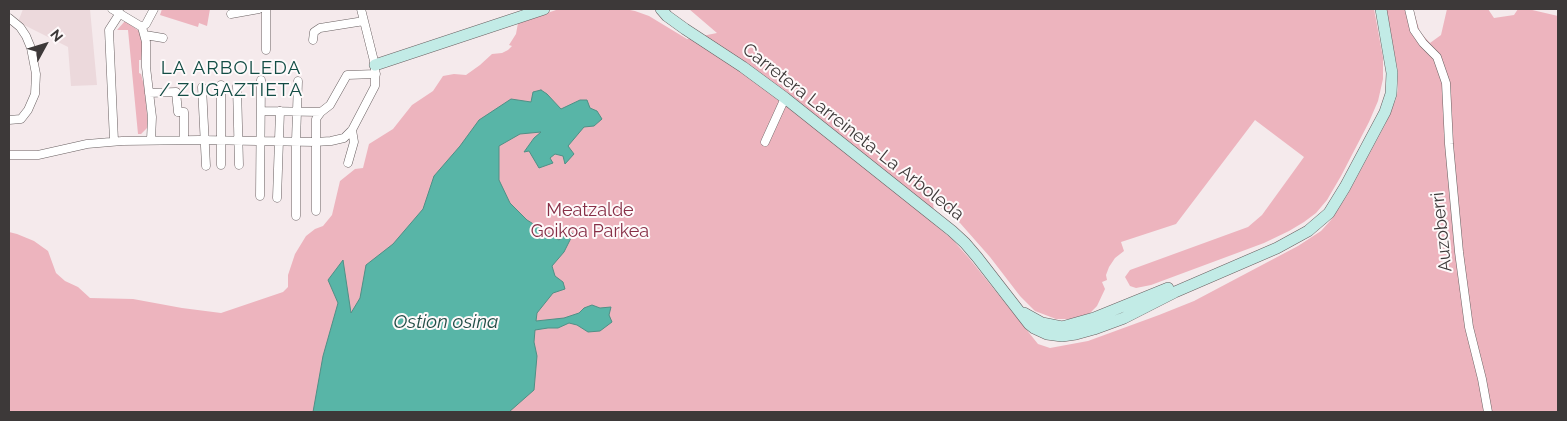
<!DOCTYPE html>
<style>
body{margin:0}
#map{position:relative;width:1567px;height:421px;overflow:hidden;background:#f5eaec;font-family:Raleway,sans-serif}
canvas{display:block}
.frame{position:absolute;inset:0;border:10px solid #3d3939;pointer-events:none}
.north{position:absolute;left:20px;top:20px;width:50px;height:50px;-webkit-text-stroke:4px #fef9fa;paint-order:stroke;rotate:51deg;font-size:14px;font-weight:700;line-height:20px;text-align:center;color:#3d3939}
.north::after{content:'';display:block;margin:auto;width:18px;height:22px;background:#3d3939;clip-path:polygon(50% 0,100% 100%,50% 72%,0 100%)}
</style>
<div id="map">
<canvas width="1567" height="421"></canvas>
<div class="frame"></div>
<div class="north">N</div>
</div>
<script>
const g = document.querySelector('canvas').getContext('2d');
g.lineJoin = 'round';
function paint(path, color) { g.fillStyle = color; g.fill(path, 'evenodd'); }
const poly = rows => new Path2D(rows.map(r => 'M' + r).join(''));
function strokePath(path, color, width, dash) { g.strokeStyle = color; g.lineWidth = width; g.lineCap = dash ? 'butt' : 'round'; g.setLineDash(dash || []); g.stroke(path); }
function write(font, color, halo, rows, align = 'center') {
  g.font = font + ' Raleway,sans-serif'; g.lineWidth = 4; g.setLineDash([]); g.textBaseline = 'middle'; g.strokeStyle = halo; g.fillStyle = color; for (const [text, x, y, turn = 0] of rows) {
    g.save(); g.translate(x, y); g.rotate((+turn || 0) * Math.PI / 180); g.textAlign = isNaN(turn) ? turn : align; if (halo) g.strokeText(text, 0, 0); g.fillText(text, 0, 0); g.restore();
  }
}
const built = poly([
 [23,9,90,9,97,85,71,86,68,47,18,22]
]);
const green = poly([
 [162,9,210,9,207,26,199,23,198,27,160,15],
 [559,9,625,9,635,11,649,16,687,39,717,33,689,9,1374,9,1383,58,1383,79,1378,101,1369,122,1341,176,1327,200,1316,213,1304,222,1289,231,1264,243,1151,285,1136,288,1130,286,1125,277,1130,270,1248,227,1262,215,1304,157,1255,120,1176,224,1121,242,1124,251,1115,258,1109,267,1106,275,1107,280,1102,282,1105,289,1097,306,1090,313,1074,319,1056,319,1035,311,1020,296,990,257,960,223,933,202,935,225,952,239,969,258,1038,344,1050,348,1088,341,1159,315,1194,301,1298,246,1321,231,1331,220,1348,194,1385,125,1396,99,1398,89,1398,71,1388,23,1386,9,1413,9,1420,32,1430,43,1441,35,1447,9,1488,9,1494,18,1514,15,1518,9,1528,9,1558,16,1558,412,9,412,9,232,17,234,34,241,48,251,56,273,65,281,78,287,90,298,133,299,182,308,221,313,283,292,288,287,288,275,295,254,306,236,315,229,323,226,332,215,340,181,355,169,363,168,369,144,393,129,412,105,433,91,443,76,454,74,466,75,480,65,492,54,502,53,508,50,512,46,509,45,516,34,518,23],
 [125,21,139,31,143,42,141,60,139,60,139,73,141,74,145,89,148,127,141,134,138,134,128,30,117,30]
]);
const water = poly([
 [541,90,547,94,561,109,580,100,587,100,590,108,597,111,602,119,594,126,584,127,568,146,574,154,565,164,563,156,555,154,550,158,553,163,539,168,529,151,524,152,534,138,541,132,520,134,499,146,499,180,510,203,527,220,559,240,570,231,573,234,564,252,552,266,555,276,563,282,565,289,553,293,537,313,536,321,564,318,579,313,584,308,592,305,600,308,611,307,609,315,612,322,600,331,588,332,577,325,569,323,558,328,548,328,535,330,534,342,537,356,534,390,509,412,313,412,323,356,338,303,328,280,343,260,351,313,360,298,366,265,393,244,423,209,434,176,460,146,479,120,511,99,531,102,533,92,541,90]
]);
const street = poly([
 [112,9,142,27],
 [1409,9,1414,30,1423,43,1437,57,1446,83,1449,144,1459,252,1469,327,1482,379,1488,412],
 [231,14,259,9],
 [9,18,20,27,26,36,31,48,36,74,35,94,28,110,21,119,9,120],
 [142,27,146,42,146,67,152,117,151,140],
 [142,27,146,24,154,9],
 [145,35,163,38],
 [313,40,314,32,320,28,364,21],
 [266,50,266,9],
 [237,86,239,165],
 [202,87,206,166],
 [149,93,176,92,178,112,184,112,184,140],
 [261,111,321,112],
 [114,141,109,30,120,13],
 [765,142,785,98],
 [9,155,38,155,87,144,122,141,200,140,315,142,331,141,344,138,352,130,375,86,375,65,361,9],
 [348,163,354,142,352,130],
 [221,165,221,85],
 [260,196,261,80],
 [277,198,280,111],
 [316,211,316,119,321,112,330,105,347,75,376,74],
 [296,216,296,141,298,81]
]);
const secondary = poly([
 [661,9,667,16,685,29,743,67,785,98,952,231,965,243,977,257,1029,324,1034,328,1047,334,1062,336,1076,334,1094,329,1124,318,1175,292,1277,248,1308,231,1329,213,1345,187,1385,112,1391,94,1392,73,1381,9],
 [375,65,544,9],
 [1024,313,1042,323,1062,327,1094,318,1168,288]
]);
const streetNames = [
 ["Carretera Larreineta-La Arboleda",853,132,38],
 ["Auzoberri",1442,232,-96]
];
const parkNames = [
 ["Meatzalde",590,211],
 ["Goikoa Parkea",590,232]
];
const neighbourhoodNames = [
 ["LA ARBOLEDA",231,68],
 ["/ ZUGAZTIETA",231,90]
];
const waterNames = [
 ["Ostion osina",446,322]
];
paint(built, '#ecd9dc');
paint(green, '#edb4be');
paint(water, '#58b5a7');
strokePath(water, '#509086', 1);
strokePath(street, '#696061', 9);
strokePath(secondary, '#696061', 12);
strokePath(street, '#fff', 8);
strokePath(secondary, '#c2ebe6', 11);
write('18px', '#3d3939', '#fef9fa', streetNames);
write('18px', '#872f47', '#fef9fa', parkNames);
g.letterSpacing = '1px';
write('19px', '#134d45', '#fef9fa', neighbourhoodNames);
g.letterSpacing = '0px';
write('italic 19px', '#234e47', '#fef9fa', waterNames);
</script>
